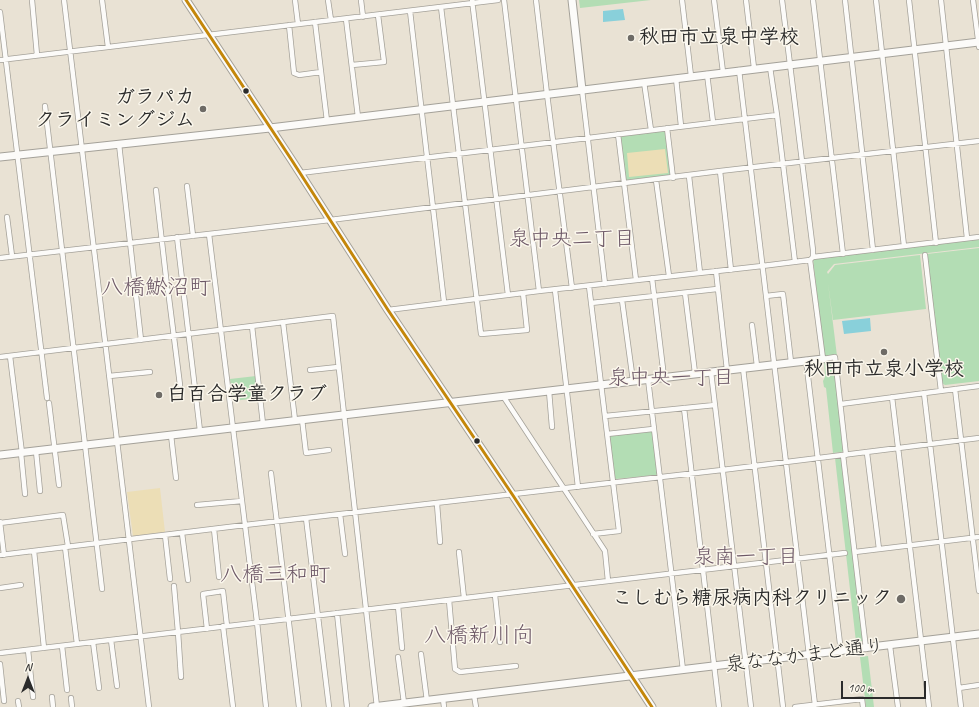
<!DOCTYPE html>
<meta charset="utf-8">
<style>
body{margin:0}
#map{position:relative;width:979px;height:707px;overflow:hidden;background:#e9e2d4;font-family:Caveat,sans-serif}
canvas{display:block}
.north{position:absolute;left:8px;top:659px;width:40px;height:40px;-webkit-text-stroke:3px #fbf7ec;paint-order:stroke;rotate:0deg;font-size:11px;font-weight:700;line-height:16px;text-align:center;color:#2b2b2b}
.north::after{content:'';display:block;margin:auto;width:14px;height:18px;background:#2b2b2b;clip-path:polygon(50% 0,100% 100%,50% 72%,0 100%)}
.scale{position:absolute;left:841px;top:681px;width:85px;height:18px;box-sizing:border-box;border:2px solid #2b2b2b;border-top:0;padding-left:5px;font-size:12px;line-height:14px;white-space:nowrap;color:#2b2b2b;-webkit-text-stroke:3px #fbf7ec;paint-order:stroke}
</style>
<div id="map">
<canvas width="979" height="707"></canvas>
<div class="north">N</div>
<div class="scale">100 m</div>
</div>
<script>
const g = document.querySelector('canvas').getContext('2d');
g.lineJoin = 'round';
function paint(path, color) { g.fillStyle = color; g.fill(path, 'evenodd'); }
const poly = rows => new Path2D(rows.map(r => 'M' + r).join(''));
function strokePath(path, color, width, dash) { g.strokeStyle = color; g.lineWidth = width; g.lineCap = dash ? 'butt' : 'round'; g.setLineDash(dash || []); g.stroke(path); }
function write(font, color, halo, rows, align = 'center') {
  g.font = font + ' Caveat,"Klee One",sans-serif'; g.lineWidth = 3; g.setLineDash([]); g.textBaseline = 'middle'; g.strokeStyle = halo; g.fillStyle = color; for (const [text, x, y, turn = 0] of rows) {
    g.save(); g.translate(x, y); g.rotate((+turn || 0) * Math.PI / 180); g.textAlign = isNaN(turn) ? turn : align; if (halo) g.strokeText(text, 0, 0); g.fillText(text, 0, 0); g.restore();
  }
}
const green = poly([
 [579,0,651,0,580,8],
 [664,131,666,133,671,173,669,176,627,180,625,179,620,138,622,136],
 [979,239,979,247,834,264,827,272,828,274,835,265,920,255,926,309,833,320,828,283,837,356,846,448,842,452,833,453,826,388,824,387,823,381,825,377,824,357,813,259],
 [979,248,979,381,945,385,942,383,927,254],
 [256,376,259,398,233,401,230,379],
 [651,431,652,432,658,473,656,475,616,479,614,478,609,437,611,435],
 [835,458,842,458,863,641,856,642],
 [868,656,874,707,866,707,860,657]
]);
const sand = poly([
 [665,149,668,173,629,177,627,153],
 [160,488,165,532,133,536,127,492]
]);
const water = poly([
 [623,9,625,20,603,22,603,11],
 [870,318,871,331,844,334,842,321]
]);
const street = poly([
 [32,0,37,55],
 [64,0,149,707],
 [102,0,108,47],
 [295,0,298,24],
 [328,0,331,20],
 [361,0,363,17],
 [472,0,508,295],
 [504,0,539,291],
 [536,0,547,94,572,288],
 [682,0,691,76],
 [714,0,723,72],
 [746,0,754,68],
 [782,0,813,250,813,257,810,260,823,359,835,357,846,455],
 [813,0,843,254],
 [845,0,873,250],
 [876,0,904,246],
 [909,0,936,243],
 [941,0,967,238],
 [973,0,979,47],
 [441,7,481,334,527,330,523,293],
 [410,11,444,302],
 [0,12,47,398],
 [346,19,358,117],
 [315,22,327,121],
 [289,25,294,73,299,75,321,72],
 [0,60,498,0],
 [352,65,384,62,378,15],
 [770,67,777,115,795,262],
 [739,70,815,705],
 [707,74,713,122],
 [676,78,681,126],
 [644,82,651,130],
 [582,90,605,284],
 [45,106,102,589],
 [667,128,673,178],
 [618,134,636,280],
 [119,144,141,340],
 [720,171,731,270],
 [300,173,777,115],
 [689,176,700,273],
 [656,180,669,276],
 [187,186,193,236],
 [156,190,167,286],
 [7,217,12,256],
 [209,234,257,622,266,707],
 [177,237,200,431],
 [925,255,941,391],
 [813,257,979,237],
 [0,258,330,220,720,171,979,141],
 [716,271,727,370],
 [652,278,664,377],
 [589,286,619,531,593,534],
 [168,290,180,385],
 [555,290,578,487],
 [685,293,695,373],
 [766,296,783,294,791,362],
 [622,300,633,381],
 [591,303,717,289],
 [388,310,539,291,762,266,810,260],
 [283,322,295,420],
 [752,325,757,366],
 [252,326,263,424],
 [10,356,22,453],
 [0,357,333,316,377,707],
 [806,360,841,652],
 [743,368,783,707],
 [310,370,338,367],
 [711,372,751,707],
 [109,376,150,372],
 [648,379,683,670],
 [955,389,979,591],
 [549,391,552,427],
 [924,393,961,707],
 [503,396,605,551,608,581],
 [892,397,929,707],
 [49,403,59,485],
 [841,404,979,386],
 [684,408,719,707],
 [605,416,715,405],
 [302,419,306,453,329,450],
 [607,434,653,429],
 [171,435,176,478],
 [36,451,40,491],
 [21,453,25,494],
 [867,453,879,549],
 [843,455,866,649],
 [271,473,299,707],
 [437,504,440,542],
 [197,505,242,501],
 [340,514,345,554],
 [306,518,329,707],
 [0,522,4,555],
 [0,523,63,515,68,546],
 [214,529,219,577],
 [182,533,188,580],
 [165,535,170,579],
 [65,547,77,644],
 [34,551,44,648],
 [459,552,464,598],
 [855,552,979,537],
 [0,555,245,525,722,470,979,438],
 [174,586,178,632,181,677],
 [0,588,21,585],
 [495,595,500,642],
 [449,600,455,669,460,672,516,666],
 [398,606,402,648],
 [337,613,347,707],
 [223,626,233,707],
 [207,629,203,594,223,591,227,626],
 [111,640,117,686],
 [93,642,99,688],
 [62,646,67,690],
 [890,646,898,707],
 [28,650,33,697],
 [0,653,845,553],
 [421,654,427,701],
 [398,657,404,703],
 [0,664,4,701],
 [959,688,979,685],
 [474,695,476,707],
 [52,697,53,707],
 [71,698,72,707],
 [443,699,444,707],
 [18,701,19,707],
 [795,707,862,699,863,707]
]);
const secondary = poly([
 [572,0,582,90],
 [0,157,270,128,979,42],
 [0,455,823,359],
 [372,707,979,634]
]);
const primary = poly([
 [186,0,291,159,388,310,512,494,652,707]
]);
const bus1 = poly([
 [186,0,291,159,388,310,512,494,652,707]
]);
const markers = [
 [631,38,4,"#6e6b66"],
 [246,91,3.5,"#2b2b2b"],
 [203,109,4,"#6e6b66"],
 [884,352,4,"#6e6b66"],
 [159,395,4,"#6e6b66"],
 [477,441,3.5,"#2b2b2b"],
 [901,599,5,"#6e6b66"]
];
const poiNames = [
 ["秋田市立泉中学校",639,38],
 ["ガラパカ",195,98,"right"],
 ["クライミングジム",195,121,"right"],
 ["秋田市立泉小学校",884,370,"center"],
 ["白百合学童クラブ",167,395],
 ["こしむら糖尿病内科クリニック",892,599,"right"]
];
const streetNames = [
 ["泉ななかまど通り",805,656,-7]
];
const neighbourhoodNames = [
 ["泉中央二丁目",572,239],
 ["泉中央一丁目",671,378],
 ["泉南一丁目",746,557]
];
const quarterNames = [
 ["八橋鯲沼町",156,288],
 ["八橋三和町",275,575],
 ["八橋新川向",479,636]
];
paint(green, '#b3ddb4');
paint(sand, '#ecdeb6');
paint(water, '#89d0da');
strokePath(street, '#a4a199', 6);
strokePath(secondary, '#a4a199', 9);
strokePath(primary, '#a4a199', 9);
strokePath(street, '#fcfbf9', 4.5);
strokePath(secondary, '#fcfbf9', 7);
strokePath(primary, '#fcfbf9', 7);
strokePath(bus1, '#c4870b', 3);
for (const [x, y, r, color] of markers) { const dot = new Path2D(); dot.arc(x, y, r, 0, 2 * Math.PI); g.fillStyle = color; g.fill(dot); strokePath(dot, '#fbf7ec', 1.5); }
write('bold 20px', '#2b2b2b', '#fbf7ec', poiNames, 'left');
write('20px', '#2b2b2b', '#fbf7ec', streetNames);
write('21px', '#6c5766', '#fbf7ec', neighbourhoodNames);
write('22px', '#6c5766', '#fbf7ec', quarterNames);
</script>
